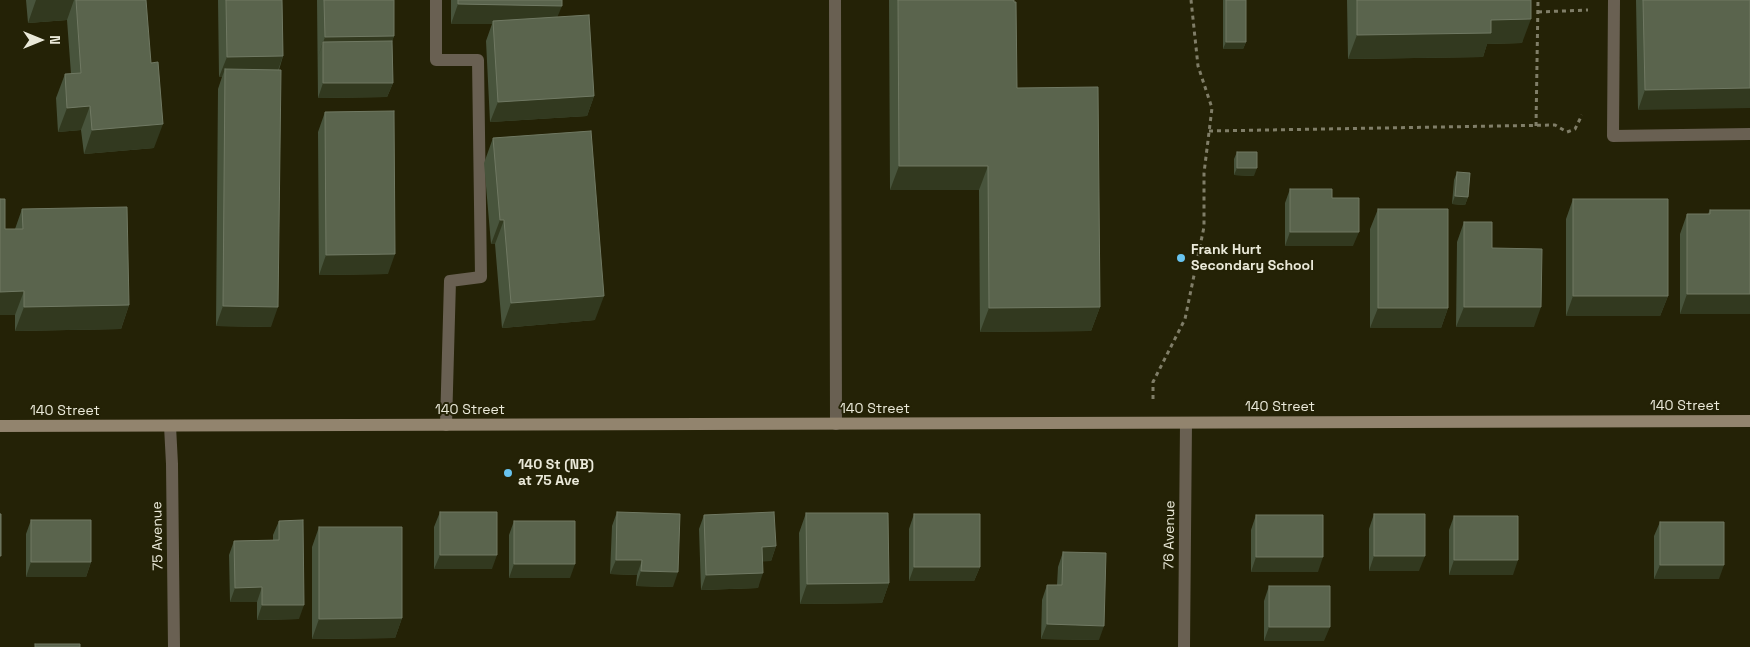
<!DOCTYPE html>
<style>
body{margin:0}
#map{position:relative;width:1750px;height:647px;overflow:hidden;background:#242206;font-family:"Space Grotesk",sans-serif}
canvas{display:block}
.north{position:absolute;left:15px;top:15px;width:50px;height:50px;-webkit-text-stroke:4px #242206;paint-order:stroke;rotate:90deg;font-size:14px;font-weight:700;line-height:20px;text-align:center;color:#eae9d9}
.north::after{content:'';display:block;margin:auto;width:18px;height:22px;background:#eae9d9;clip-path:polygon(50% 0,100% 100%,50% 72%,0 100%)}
</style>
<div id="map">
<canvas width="1750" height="647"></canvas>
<div class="north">N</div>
</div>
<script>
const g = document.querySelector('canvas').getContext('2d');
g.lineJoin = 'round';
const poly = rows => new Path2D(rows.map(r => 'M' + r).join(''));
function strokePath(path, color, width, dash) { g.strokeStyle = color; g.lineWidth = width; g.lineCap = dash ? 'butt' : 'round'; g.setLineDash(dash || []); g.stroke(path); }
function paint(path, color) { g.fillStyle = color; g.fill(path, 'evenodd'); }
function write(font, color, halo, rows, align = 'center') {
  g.font = font + ' "Space Grotesk",sans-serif'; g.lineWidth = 4; g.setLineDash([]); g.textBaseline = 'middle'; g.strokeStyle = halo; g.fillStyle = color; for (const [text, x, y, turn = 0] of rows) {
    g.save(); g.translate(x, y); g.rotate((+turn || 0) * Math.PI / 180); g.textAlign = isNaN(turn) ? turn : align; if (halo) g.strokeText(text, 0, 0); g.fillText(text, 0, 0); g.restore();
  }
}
const path = poly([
 [1538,12,1588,10],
 [1536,126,1538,0],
 [1209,131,1555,125,1567,132,1575,129,1582,115],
 [1153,399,1153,382,1185,319,1204,227,1204,173,1212,108,1198,66,1191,0]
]);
const lane = poly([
 [436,0,436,60,478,60,481,277,450,281,446,425],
 [835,0,836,424],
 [1614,0,1613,136,1750,134]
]);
const street = poly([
 [170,426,172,464,174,647],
 [1184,647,1186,423]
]);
const secondary = poly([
 [0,426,1750,421]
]);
const wall = poly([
 [26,0,136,0,154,148,84,154,81,130,58,132,56,98,65,74,71,74,67,20,28,23],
 [218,0,282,0,283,56,279,70,271,327,216,326,218,89,222,77,219,77],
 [317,0,394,0,394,36,392,41,393,83,387,97,318,98],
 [451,0,562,0,557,17,594,96,587,116,490,122,486,41,492,24,451,24],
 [889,0,1014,0,1017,88,1100,307,1091,331,980,332,979,190,890,190],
 [1223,0,1246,0,1246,42,1243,49,1223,49],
 [1347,0,1531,0,1522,43,1487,44,1483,57,1348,59],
 [1636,0,1750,0,1638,110],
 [325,112,388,274,319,275,318,132],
 [493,138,595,320,502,328,495,244,491,244,484,163],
 [1237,152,1254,176,1234,175,1234,159],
 [1457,172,1468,197,1465,205,1452,204,1454,180],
 [1290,189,1332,198,1353,246,1285,246,1285,203],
 [0,199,5,229,15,229,22,209,129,305,121,329,15,331,15,315,0,315],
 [1573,199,1668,296,1660,316,1566,316,1566,219],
 [1378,209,1448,308,1441,328,1370,328,1370,229],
 [1710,210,1750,314,1680,314,1680,234,1687,214,1708,214],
 [1464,222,1534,327,1456,327,1457,242],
 [440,512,492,569,434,569,434,527],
 [617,512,673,587,636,586,637,575,610,574,612,526],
 [806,513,889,583,882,603,800,604,799,533],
 [914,514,980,567,974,581,909,581,909,529],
 [1374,514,1419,571,1369,571,1369,529],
 [704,515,776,546,771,561,763,561,758,588,701,590,699,529],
 [1256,515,1318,572,1251,572,1251,530],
 [1454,516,1513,575,1449,575,1449,530],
 [31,520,91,562,86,577,26,577,26,534],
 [279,521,299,619,257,620,257,602,230,602,229,555,234,541,273,540,273,535],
 [514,521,570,578,509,578,509,535],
 [1660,522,1719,579,1654,579,1654,536],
 [319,527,402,618,395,638,312,639,312,547],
 [1063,552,1099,640,1041,639,1042,600,1047,585,1057,585,1058,567],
 [1269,586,1324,641,1264,641,1264,601]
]);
const shadedWall = poly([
 [36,0,74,0,67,20,28,23],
 [458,4,562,6,554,25,493,21,492,24,451,24],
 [1531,19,1522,43,1487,44,1483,57,1348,59,1357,35,1491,20],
 [394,36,387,56,323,42,318,57,325,37],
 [1226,42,1246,42,1243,49,1223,49],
 [283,56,276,76,225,69,222,77,219,77,227,57],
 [323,83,393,83,387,97,318,98],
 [1750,88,1750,108,1638,110,1645,90],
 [594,96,587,116,490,122,498,102],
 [90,106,81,130,58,132,67,108],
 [163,124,154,148,84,154,92,130],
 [899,166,988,166,979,190,890,190],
 [1237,168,1257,168,1254,176,1234,175],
 [1455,196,1468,197,1465,205,1452,204],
 [500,220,504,220,495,244,491,244],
 [1290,232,1359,232,1353,246,1285,246],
 [395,254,388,274,319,275,326,255],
 [24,291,15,315,0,315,0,292],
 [1687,294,1750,294,1750,314,1680,314],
 [604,296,595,320,502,328,511,303],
 [1573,296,1668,296,1660,316,1566,316],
 [129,305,121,329,15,331,24,307],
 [223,306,278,307,271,327,216,326],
 [1100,307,1091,331,980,332,989,308],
 [1464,307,1541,307,1534,327,1456,327],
 [1378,308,1448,308,1441,328,1370,328],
 [776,546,771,561,757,562,762,547],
 [440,555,497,555,492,569,434,569],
 [1374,556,1425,556,1419,571,1369,571],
 [1256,557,1323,557,1318,572,1251,572],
 [616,560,642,560,637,575,610,574],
 [1454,560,1518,560,1513,575,1449,575],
 [31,562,91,562,86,577,26,577],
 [514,564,575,564,570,578,509,578],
 [1660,565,1724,565,1719,579,1654,579],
 [914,567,980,567,974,581,909,581],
 [641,571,678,572,673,587,636,586],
 [763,573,758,588,701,590,706,575],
 [889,583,882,603,800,604,807,584],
 [262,587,257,602,230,602,235,588],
 [262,605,304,605,299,619,257,620],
 [402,618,395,638,312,639,319,619],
 [1047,624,1104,626,1099,640,1041,639],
 [1269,627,1330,627,1324,641,1264,641]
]);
const building = poly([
 [76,0,146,0,151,63,158,62,163,124,92,130,90,106,67,108,65,74,81,73,76,0],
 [226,0,282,0,283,56,227,57,226,0],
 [324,0,394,0,394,36,325,37,324,0],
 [458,0,562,0,562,6,458,4,458,0],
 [898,0,1014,0,1014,2,1016,2,1017,88,1098,87,1100,307,989,308,988,166,899,166,898,0],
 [1226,0,1246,0,1246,42,1226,42,1226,0],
 [1357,0,1531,0,1531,19,1491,20,1491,33,1357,35,1357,0],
 [1643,0,1750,0,1750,88,1645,90,1643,0],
 [589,15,594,96,498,102,493,21,589,15],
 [392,41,393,83,323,83,323,42,392,41],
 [225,69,281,70,278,307,223,306,225,69],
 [394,111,395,254,326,255,325,112,394,111],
 [591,131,604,296,511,303,504,220,500,220,493,138,591,131],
 [1237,152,1257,152,1257,168,1237,168,1237,152],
 [1457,172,1470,173,1468,197,1455,196,1457,172],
 [1290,189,1332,189,1332,198,1359,198,1359,232,1290,232,1290,189],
 [0,199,5,199,5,229,23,229,22,209,127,207,129,305,24,307,24,291,0,292,0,199],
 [1573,199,1668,199,1668,296,1573,296,1573,199],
 [1378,209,1448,209,1448,308,1378,308,1378,209],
 [1710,210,1750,210,1750,294,1687,294,1687,214,1710,214,1710,210],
 [1464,222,1492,222,1492,248,1542,249,1541,307,1464,307,1464,222],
 [440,512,497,512,497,555,440,555,440,512],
 [617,512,680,514,678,572,641,571,642,560,616,560,617,512],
 [774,512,776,546,762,547,763,573,706,575,704,515,774,512],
 [806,513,888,513,889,583,807,584,806,513],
 [0,514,1,514,1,556,0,556,0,514],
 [914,514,980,514,980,567,914,567,914,514],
 [1374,514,1425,514,1425,556,1374,556,1374,514],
 [1256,515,1323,515,1323,557,1256,557,1256,515],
 [1454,516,1518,516,1518,560,1454,560,1454,516],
 [31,520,91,520,91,562,31,562,31,520],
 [303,520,304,605,262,605,262,587,235,588,234,541,279,540,279,521,303,520],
 [514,521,575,521,575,564,514,564,514,521],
 [1660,522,1724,522,1724,565,1660,565,1660,522],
 [319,527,402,527,402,618,319,619,319,527],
 [1063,552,1106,553,1104,626,1047,624,1047,585,1062,585,1063,552],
 [1269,586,1330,586,1330,627,1269,627,1269,586],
 [35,644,80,644,80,647,35,647,35,644]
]);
const markers = [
 [1181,258,5,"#68c4f0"],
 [508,473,5,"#68c4f0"]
];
const poiNames = [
 ["Frank Hurt",1191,250],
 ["Secondary School",1191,266],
 ["140 St (NB)",518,465],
 ["at 75 Ave",518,481]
];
const streetNames = [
 ["140 Street",1685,406],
 ["140 Street",1280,407],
 ["140 Street",875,409],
 ["140 Street",470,410],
 ["140 Street",65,411],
 ["76 Avenue",1170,535,-89],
 ["75 Avenue",158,536,-91]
];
strokePath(path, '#807e68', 3, [4, 4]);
strokePath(lane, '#696052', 12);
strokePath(street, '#696052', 12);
strokePath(secondary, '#92846e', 12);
paint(wall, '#48543c');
paint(shadedWall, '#32391f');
paint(building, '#5a644d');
strokePath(building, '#707963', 1);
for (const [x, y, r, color] of markers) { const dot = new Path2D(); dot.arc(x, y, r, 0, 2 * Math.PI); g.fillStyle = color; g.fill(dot); strokePath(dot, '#242206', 2); }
write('bold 14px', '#eae9d9', '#242206', poiNames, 'left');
write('14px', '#eae9d9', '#242206', streetNames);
</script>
